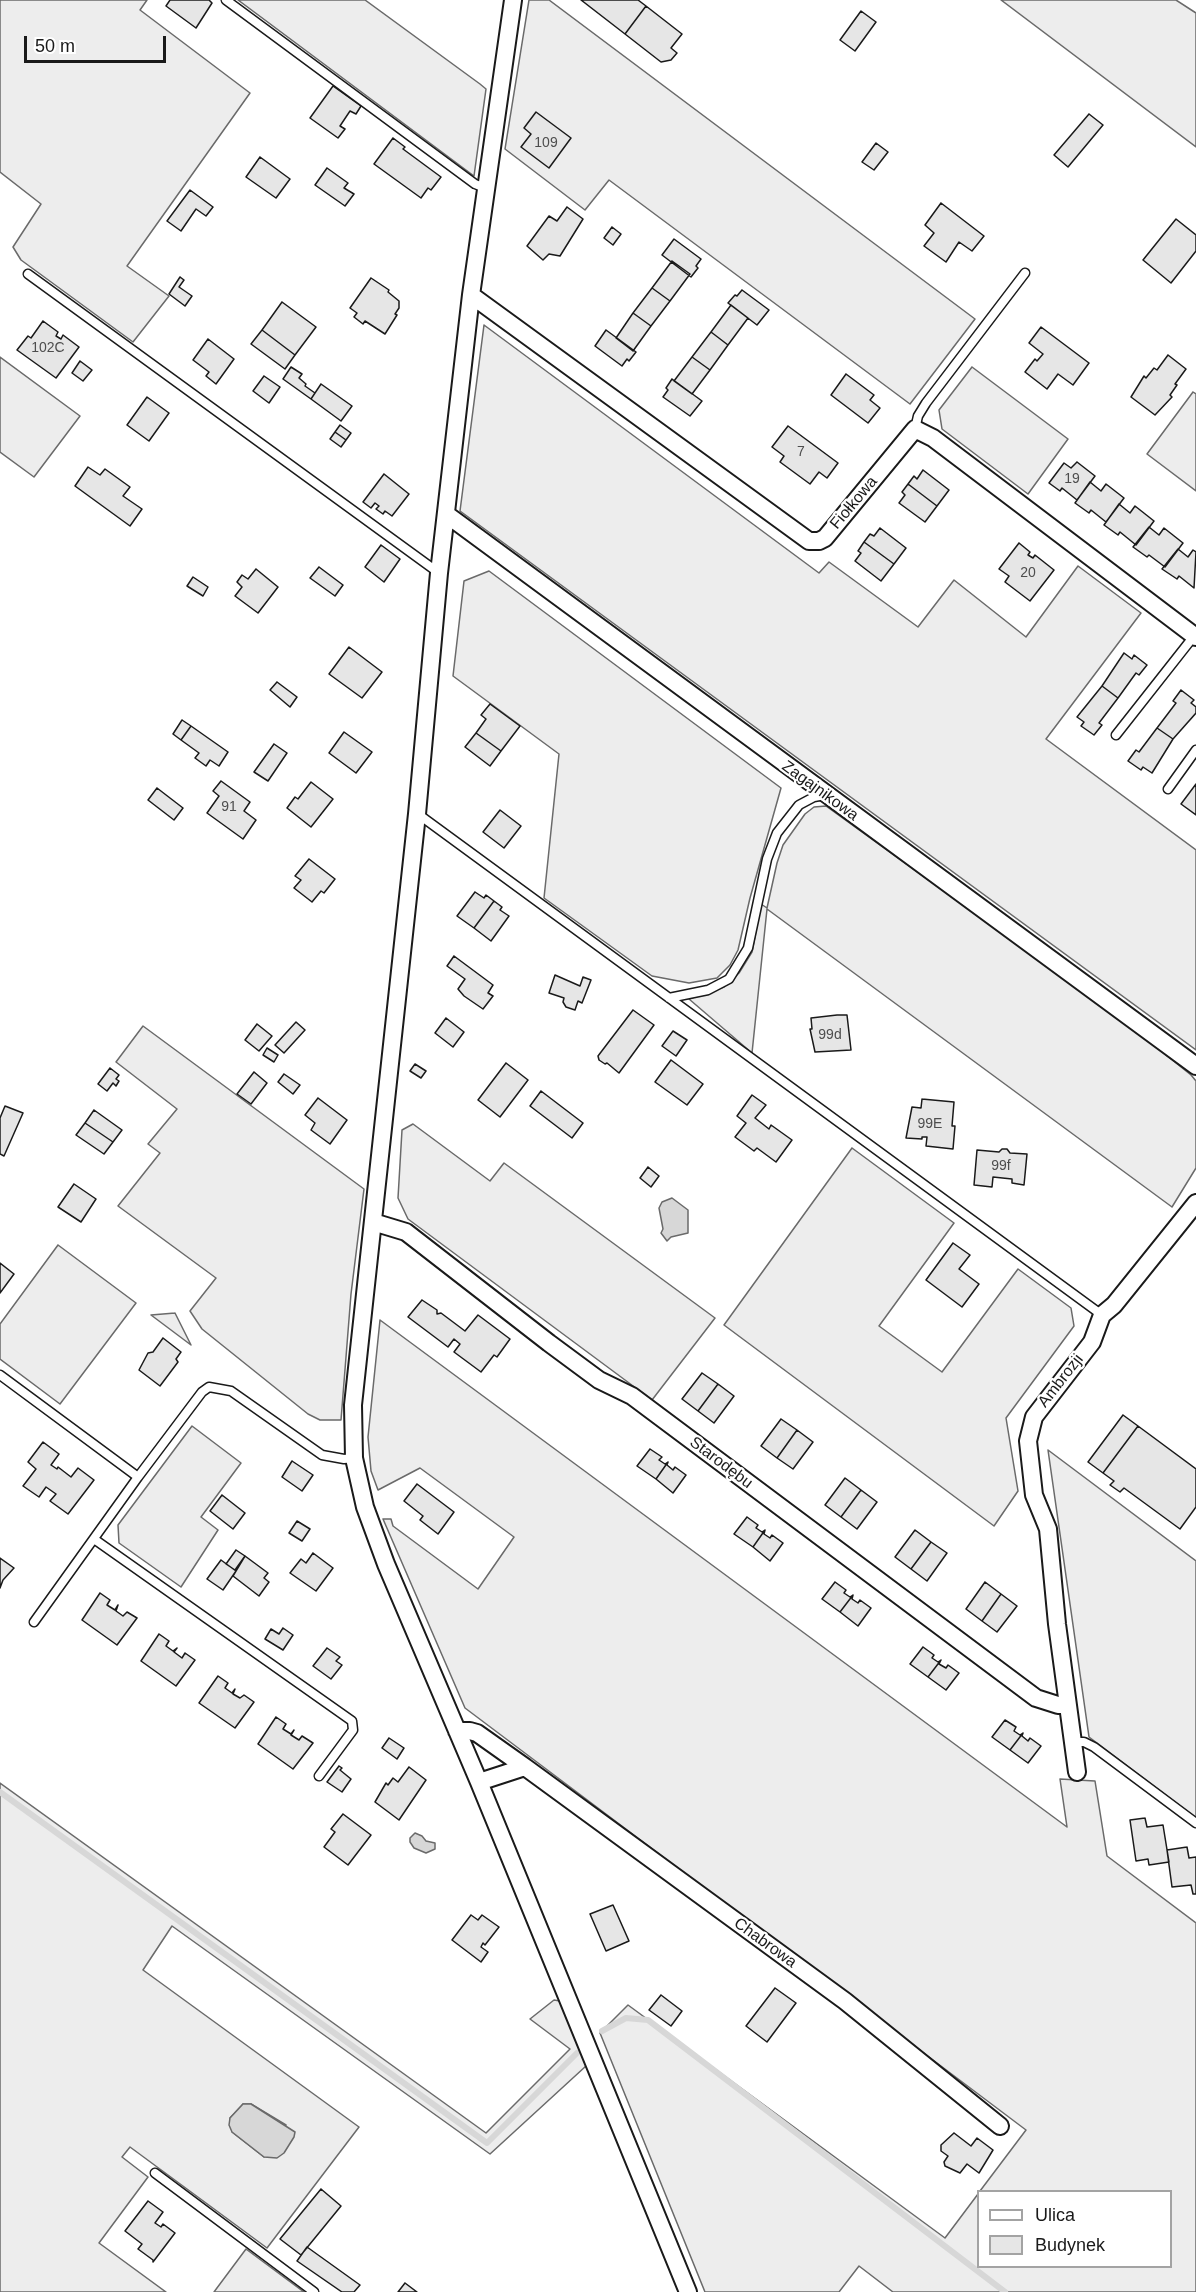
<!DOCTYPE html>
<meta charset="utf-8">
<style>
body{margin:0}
#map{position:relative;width:1196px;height:2292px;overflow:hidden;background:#fff;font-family:Arial,sans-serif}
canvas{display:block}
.legend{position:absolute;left:977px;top:2190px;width:195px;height:78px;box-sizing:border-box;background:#fff;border:2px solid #a3a3a3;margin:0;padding:8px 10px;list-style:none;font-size:18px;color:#1a1a1a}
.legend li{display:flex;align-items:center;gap:12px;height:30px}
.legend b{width:30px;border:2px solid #a3a3a3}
.scale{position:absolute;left:24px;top:36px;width:142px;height:27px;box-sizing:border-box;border:3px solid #1a1a1a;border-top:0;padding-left:8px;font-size:18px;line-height:21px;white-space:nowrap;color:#1a1a1a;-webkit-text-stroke:4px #fff;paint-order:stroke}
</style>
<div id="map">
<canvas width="1196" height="2292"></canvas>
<ul class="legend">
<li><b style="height:8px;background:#fff"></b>Ulica</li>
<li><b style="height:16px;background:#e6e6e6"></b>Budynek</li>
</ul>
<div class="scale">50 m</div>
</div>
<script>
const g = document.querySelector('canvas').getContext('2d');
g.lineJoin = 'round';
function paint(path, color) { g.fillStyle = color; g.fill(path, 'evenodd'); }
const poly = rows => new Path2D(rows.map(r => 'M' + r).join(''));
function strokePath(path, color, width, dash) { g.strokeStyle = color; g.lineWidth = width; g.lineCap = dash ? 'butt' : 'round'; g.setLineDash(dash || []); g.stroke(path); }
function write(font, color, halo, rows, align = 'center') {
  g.font = font + ' Arial,sans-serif'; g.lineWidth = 4.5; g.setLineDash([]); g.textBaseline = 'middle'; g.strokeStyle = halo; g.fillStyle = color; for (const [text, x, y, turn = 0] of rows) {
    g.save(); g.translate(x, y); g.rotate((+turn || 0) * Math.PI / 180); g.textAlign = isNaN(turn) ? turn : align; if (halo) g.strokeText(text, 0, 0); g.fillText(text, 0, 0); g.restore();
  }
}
const built = poly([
 [0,0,147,0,140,10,250,93,127,266,169,296,133,342,21,260,13,247,41,204,0,172,0,0],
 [238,0,365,0,480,84,486,89,474,176,238,0],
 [529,0,549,0,975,319,910,404,609,180,585,210,505,149,529,0],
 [1001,0,1176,0,1196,13,1196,147,1001,0],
 [484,325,819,573,829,562,918,627,954,580,1026,637,1078,566,1141,613,1046,739,1196,850,1196,1050,460,511,484,325],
 [0,357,80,416,34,477,0,452,0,357],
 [972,367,1068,439,1028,494,942,429,939,410,972,367],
 [1193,392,1196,394,1196,491,1147,454,1193,392],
 [489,571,781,788,750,898,738,950,730,965,717,978,689,983,652,976,544,898,559,754,453,676,464,581,489,571],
 [826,806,1125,1022,1191,1075,1196,1081,1196,1168,1172,1207,767,909,752,1053,689,999,724,987,739,973,752,952,761,904,767,908,777,863,783,845,805,814,814,807,826,806],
 [143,1026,364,1189,351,1294,341,1420,320,1420,308,1414,202,1329,190,1311,216,1278,118,1206,160,1153,148,1144,177,1109,116,1062,143,1026],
 [413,1124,490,1181,504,1163,715,1318,652,1400,408,1219,398,1198,402,1130,413,1124],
 [852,1148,954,1223,879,1326,942,1372,1018,1269,1071,1308,1074,1326,1006,1418,1018,1491,994,1526,724,1325,852,1148],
 [58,1245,136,1303,60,1404,0,1359,0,1324,58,1245],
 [175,1313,191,1345,151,1315,175,1313],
 [380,1320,1067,1827,1060,1779,1095,1781,1107,1856,1196,1923,1196,2292,893,2292,859,2266,839,2292,705,2292,600,2033,628,2005,945,2238,978,2194,978,2266,1170,2266,1170,2192,980,2191,1026,2130,465,1708,383,1519,391,1519,393,1526,478,1589,514,1537,420,1468,378,1490,371,1471,368,1437,380,1320],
 [192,1426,241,1463,201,1517,218,1530,181,1587,119,1543,118,1525,192,1426],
 [1048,1450,1196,1561,1196,1818,1089,1737,1048,1450],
 [0,1783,486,2133,570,2049,530,2019,554,2000,560,2001,586,2066,490,2154,172,1926,143,1970,359,2127,267,2248,130,2147,122,2157,148,2177,99,2243,166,2292,0,2292,0,1783],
 [243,2104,251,2104,286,2125,264,2157,232,2132,230,2118,243,2104],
 [246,2249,304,2292,214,2292,246,2249]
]);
const water = poly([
 [672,1198,688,1210,688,1233,671,1237,667,1241,661,1233,663,1229,659,1208,662,1202,672,1198],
 [415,1833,422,1836,426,1841,435,1843,435,1849,426,1853,414,1848,410,1842,410,1838,415,1833],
 [243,2104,251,2104,295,2132,294,2137,284,2153,277,2158,264,2157,232,2132,229,2125,230,2118,243,2104]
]);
const stream = poly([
 [0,1792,487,2143,577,2053],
 [602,2031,626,2018,648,2020,1005,2292]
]);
const building = poly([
 [170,0,209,0,212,3,196,28,166,6,170,0],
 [581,0,638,0,646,6,625,34,581,0],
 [646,6,682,34,671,48,677,53,671,60,661,62,625,34,646,6],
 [861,11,876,22,855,51,840,40,861,11],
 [333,86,361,106,356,114,350,111,340,126,345,129,338,138,310,118,333,86],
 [536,112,571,138,549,168,521,147,531,134,524,128,536,112],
 [1089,114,1103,125,1068,167,1054,155,1089,114],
 [393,138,405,147,403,149,441,177,431,190,428,188,421,198,374,164,393,138],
 [876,143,888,152,874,170,862,162,876,143],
 [260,157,290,179,276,198,246,177,260,157],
 [327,168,348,183,344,188,354,194,345,206,315,185,327,168],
 [190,190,213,207,206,216,196,209,181,231,167,221,190,190],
 [941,203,984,236,972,251,959,242,946,262,924,246,934,233,925,225,941,203],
 [567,207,583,219,560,256,549,254,543,260,527,246,549,216,557,221,567,207],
 [1176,219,1196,235,1196,251,1171,283,1143,260,1176,219],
 [612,227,621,234,613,245,604,238,612,227],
 [674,239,701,259,696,266,698,268,691,277,662,255,674,239],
 [672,261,690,274,670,301,652,288,672,261],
 [180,277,184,280,179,287,192,296,185,306,169,294,180,277],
 [371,278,389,290,388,292,399,301,399,308,395,314,397,315,385,334,365,321,363,324,354,317,357,313,350,308,371,278],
 [652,288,670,301,651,326,633,313,652,288],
 [742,290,769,310,757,325,728,303,735,295,737,296,742,290],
 [282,302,316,327,295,355,262,330,282,302],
 [731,305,748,318,728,345,711,332,731,305],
 [633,313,651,326,633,351,616,338,633,313],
 [43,321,58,332,56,336,61,339,63,335,79,347,56,378,17,350,28,336,31,338,43,321],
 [1041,327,1089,363,1073,385,1058,374,1047,389,1025,372,1035,359,1037,361,1043,354,1029,343,1041,327],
 [262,330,295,355,285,369,251,344,262,330],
 [606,330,636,352,629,361,627,359,622,366,595,346,606,330],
 [711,332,728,345,710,370,692,357,711,332],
 [208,339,234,359,216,384,206,376,209,372,193,360,208,339],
 [1168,355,1186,369,1175,384,1177,385,1170,395,1172,397,1155,415,1131,397,1144,376,1146,378,1154,368,1157,370,1168,355],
 [692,357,710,370,692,394,674,381,692,357],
 [80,361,92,370,83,381,72,373,80,361],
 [291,367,302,374,299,378,306,384,305,386,315,393,311,399,283,379,291,367],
 [846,374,874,395,870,400,880,408,868,423,831,395,846,374],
 [264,376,280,387,269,403,253,391,264,376],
 [672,379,702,401,690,416,663,397,668,390,666,388,672,379],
 [321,384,352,406,341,421,311,399,321,384],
 [147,397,169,413,149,441,127,425,147,397],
 [340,425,351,433,346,440,335,432,340,425],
 [788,426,838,463,827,478,819,472,810,484,780,462,784,456,772,447,788,426],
 [335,432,346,440,341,447,330,439,335,432],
 [1077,462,1095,476,1077,500,1062,488,1060,491,1049,483,1064,463,1071,468,1077,462],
 [88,467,100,475,105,469,130,487,123,496,142,509,130,526,75,486,88,467],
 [923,470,949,490,937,506,908,484,914,476,917,479,923,470],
 [384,474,409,494,392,516,385,511,383,514,376,509,379,506,375,503,371,508,363,502,384,474],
 [1090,482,1101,491,1106,484,1124,498,1106,522,1091,510,1089,513,1075,503,1090,482],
 [908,484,937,506,925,522,899,503,905,495,902,492,908,484],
 [1119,504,1130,513,1135,506,1154,521,1136,545,1120,532,1118,535,1104,525,1119,504],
 [1149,527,1159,535,1164,528,1183,543,1165,567,1149,555,1147,557,1133,547,1149,527],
 [880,528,906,548,894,564,864,542,870,534,874,536,880,528],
 [864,542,894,564,881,581,855,561,861,553,858,551,864,542],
 [1019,543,1030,552,1028,555,1033,558,1035,555,1054,570,1030,601,1005,582,1009,576,999,569,1019,543],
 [381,545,400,559,384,582,365,567,381,545],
 [1178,549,1188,557,1193,550,1196,552,1194,588,1179,576,1177,579,1162,569,1178,549],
 [319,567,343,585,335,596,310,578,319,567],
 [256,569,278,587,258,613,235,596,242,587,237,582,242,575,248,579,256,569],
 [193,577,208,587,203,596,187,586,193,577],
 [349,647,382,672,362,698,329,674,349,647],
 [1124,653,1132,659,1134,655,1147,665,1139,675,1136,673,1118,698,1102,686,1124,653],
 [277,682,297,697,290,707,270,690,277,682],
 [1102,686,1118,698,1099,723,1102,725,1094,735,1081,726,1084,722,1077,717,1102,686],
 [1181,690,1194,700,1191,703,1196,707,1196,713,1173,739,1157,728,1176,703,1173,701,1181,690],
 [490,704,520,726,501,751,476,733,486,719,481,715,490,704],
 [182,720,191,726,181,740,173,734,182,720],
 [191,726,228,752,219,766,210,760,206,766,195,758,199,753,181,740,191,726],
 [1157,728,1173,739,1152,773,1143,767,1141,770,1128,761,1136,750,1139,752,1157,728],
 [344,732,372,752,356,773,329,753,344,732],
 [476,733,501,751,490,766,465,747,476,733],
 [274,744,287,753,268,781,254,772,274,744],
 [221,781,250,802,244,811,256,820,243,839,207,813,219,796,213,791,221,781],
 [311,782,333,799,311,827,287,808,295,797,298,799,311,782],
 [1196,784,1196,815,1181,804,1196,784],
 [157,788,183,808,174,820,148,800,157,788],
 [500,810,521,826,504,848,483,832,500,810],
 [309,859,335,879,324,893,321,891,312,902,294,888,301,880,295,876,309,859],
 [475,892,484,898,486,895,494,901,474,928,457,916,475,892],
 [494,901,502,907,500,910,509,916,491,941,474,928,494,901],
 [454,956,493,985,488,993,493,996,483,1009,464,996,458,989,465,979,447,966,454,956],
 [555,975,580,986,583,977,591,980,582,1003,578,1001,575,1010,566,1007,563,1002,564,998,549,993,555,975],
 [633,1010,654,1025,619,1073,607,1063,605,1064,599,1060,598,1056,633,1010],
 [837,1015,847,1015,851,1050,815,1052,810,1029,812,1029,811,1018,837,1015],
 [446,1018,464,1032,453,1047,435,1033,446,1018],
 [296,1022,305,1030,284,1053,275,1045,296,1022],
 [257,1024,272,1036,259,1051,245,1040,257,1024],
 [673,1031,687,1040,676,1056,662,1046,673,1031],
 [267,1048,278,1055,274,1062,263,1055,267,1048],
 [671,1060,703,1084,687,1105,655,1082,671,1060],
 [506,1063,528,1080,500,1117,478,1100,506,1063],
 [415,1064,426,1071,421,1078,410,1071,415,1064],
 [110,1068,119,1075,116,1079,119,1081,116,1086,113,1083,107,1091,98,1084,110,1068],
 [254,1072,267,1083,251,1104,237,1094,254,1072],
 [284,1074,300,1085,293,1094,278,1082,284,1074],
 [541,1091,583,1123,572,1138,530,1106,541,1091],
 [752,1095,766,1105,755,1118,769,1129,771,1125,792,1140,776,1162,757,1148,754,1151,735,1137,746,1123,737,1116,752,1095],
 [318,1098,347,1120,330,1144,311,1130,315,1123,305,1115,318,1098],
 [922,1099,954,1102,952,1126,955,1126,953,1149,926,1146,927,1137,922,1137,922,1139,906,1138,912,1107,921,1108,922,1099],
 [5,1106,23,1113,4,1156,0,1154,0,1118,5,1106],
 [94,1110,122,1130,113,1142,85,1123,94,1110],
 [85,1123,113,1142,104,1154,76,1135,85,1123],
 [1002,1149,1007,1149,1010,1153,1027,1154,1024,1185,1012,1183,1012,1179,993,1177,992,1187,974,1185,977,1150,999,1152,1002,1149],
 [648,1167,659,1176,651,1187,640,1178,648,1167],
 [74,1184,96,1199,81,1222,58,1207,74,1184],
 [953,1243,970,1255,959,1269,979,1284,962,1307,926,1280,953,1243],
 [0,1263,14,1274,0,1293,0,1263],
 [422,1300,437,1310,437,1314,441,1313,465,1331,478,1315,510,1339,497,1357,494,1355,481,1372,454,1352,460,1344,454,1339,448,1347,408,1317,422,1300],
 [163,1338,181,1352,176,1359,178,1362,160,1386,139,1370,148,1353,153,1352,163,1338],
 [702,1373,718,1384,698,1411,682,1399,702,1373],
 [718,1384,734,1396,714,1423,698,1411,718,1384],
 [1123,1415,1138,1426,1103,1473,1088,1462,1123,1415],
 [781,1419,797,1430,777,1458,761,1446,781,1419],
 [1138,1426,1196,1469,1196,1507,1180,1529,1124,1488,1120,1492,1110,1485,1114,1481,1103,1473,1138,1426],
 [797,1430,813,1442,793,1469,777,1458,797,1430],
 [43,1442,59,1454,51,1465,57,1469,58,1467,71,1477,78,1468,94,1480,68,1514,50,1501,56,1494,46,1487,39,1497,23,1486,36,1469,28,1462,43,1442],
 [650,1449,662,1457,659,1460,665,1464,668,1462,656,1479,637,1466,650,1449],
 [292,1461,313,1475,302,1491,282,1477,292,1461],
 [668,1462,667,1465,673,1470,675,1467,686,1475,673,1493,656,1479,668,1462],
 [845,1478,861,1490,841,1517,825,1505,845,1478],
 [417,1484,454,1512,438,1534,420,1520,423,1516,404,1501,417,1484],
 [861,1490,877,1502,857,1529,841,1517,861,1490],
 [222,1495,245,1513,233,1529,210,1511,222,1495],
 [747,1517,758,1525,756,1528,762,1532,765,1530,753,1547,734,1534,747,1517],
 [297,1521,310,1529,302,1541,289,1533,297,1521],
 [765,1530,764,1534,770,1538,772,1535,783,1543,770,1561,753,1547,765,1530],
 [915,1530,931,1542,911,1569,895,1557,915,1530],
 [931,1542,947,1553,927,1581,911,1569,931,1542],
 [236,1550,245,1556,235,1570,226,1564,236,1550],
 [313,1553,333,1568,316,1591,290,1573,301,1559,306,1563,313,1553],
 [245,1556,268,1573,264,1578,269,1582,259,1596,233,1576,245,1556],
 [0,1558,14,1568,3,1580,0,1588,0,1558],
 [221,1560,236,1571,223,1590,207,1579,221,1560],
 [835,1582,846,1590,844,1593,850,1597,853,1595,840,1612,822,1599,835,1582],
 [985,1582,1001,1594,982,1621,966,1609,985,1582],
 [100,1593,110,1600,107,1605,115,1610,118,1605,116,1611,123,1616,127,1612,137,1618,117,1645,82,1620,100,1593],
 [1001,1594,1017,1606,997,1632,982,1621,1001,1594],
 [853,1595,852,1599,858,1603,860,1600,871,1608,858,1626,840,1612,853,1595],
 [283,1628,293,1635,283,1650,265,1639,271,1629,279,1634,283,1628],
 [159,1634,169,1641,166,1646,173,1651,177,1648,174,1652,182,1658,185,1653,195,1660,176,1686,141,1661,159,1634],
 [923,1647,934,1655,932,1658,938,1662,941,1660,928,1677,910,1664,923,1647],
 [327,1648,340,1657,336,1661,342,1665,331,1679,313,1666,327,1648],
 [941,1660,939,1664,946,1668,948,1665,959,1673,946,1690,928,1677,941,1660],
 [218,1676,228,1683,225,1688,232,1693,235,1689,233,1694,240,1698,244,1695,254,1702,235,1728,199,1703,218,1676],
 [276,1717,286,1724,283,1729,291,1734,294,1730,291,1735,299,1740,302,1736,313,1743,293,1769,258,1744,276,1717],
 [1005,1720,1016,1727,1014,1731,1020,1735,1023,1733,1010,1750,992,1737,1005,1720],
 [1023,1733,1022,1736,1028,1741,1030,1738,1041,1746,1028,1763,1010,1750,1023,1733],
 [389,1738,404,1748,397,1759,382,1748,389,1738],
 [339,1766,342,1768,340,1770,351,1779,342,1792,327,1782,339,1766],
 [409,1767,426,1780,399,1820,375,1802,386,1783,388,1785,393,1778,398,1782,409,1767],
 [343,1814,371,1835,348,1865,324,1847,335,1832,331,1829,343,1814],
 [1145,1818,1147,1827,1163,1825,1169,1862,1149,1865,1148,1859,1136,1861,1130,1820,1145,1818],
 [1187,1847,1189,1858,1196,1857,1196,1894,1193,1894,1191,1885,1172,1887,1167,1850,1187,1847],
 [613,1905,629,1941,606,1951,590,1914,613,1905],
 [471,1915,478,1920,482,1915,499,1927,485,1945,483,1943,481,1947,488,1952,481,1962,452,1940,471,1915],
 [775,1988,796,2003,767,2042,746,2026,775,1988],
 [661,1995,682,2011,671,2026,649,2010,661,1995],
 [954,2133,971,2146,977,2138,993,2150,979,2173,967,2164,960,2173,945,2166,944,2162,948,2156,941,2151,941,2145,954,2133],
 [321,2189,341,2206,301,2255,280,2239,321,2189],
 [148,2201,163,2212,155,2223,161,2227,163,2224,175,2233,153,2262,153,2260,138,2249,142,2244,125,2231,148,2201],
 [307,2247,360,2285,354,2292,342,2292,297,2261,307,2247],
 [405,2283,417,2292,398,2292,405,2283]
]);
const service = poly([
 [226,0,475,184,485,188],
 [28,274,439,573],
 [915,429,918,416,926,403,1025,273],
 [1116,735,1194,636],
 [1168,789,1196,750],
 [418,814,1102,1315],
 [669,998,708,990,729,979,748,948,767,859,777,833,799,805,814,797,825,795],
 [0,1375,138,1477],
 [94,1539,352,1721,353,1730,319,1776],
 [34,1622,138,1477,202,1392,209,1387,231,1391,322,1455,344,1459,354,1458],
 [1073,1742,1084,1742,1094,1747,1196,1823],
 [155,2173,314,2292]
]);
const minor = poly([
 [513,0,471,295,439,573,417,814,353,1405,354,1458,365,1507,386,1564,479,1782,688,2292],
 [471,295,809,541,819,541,825,538,915,429,933,438,1196,637],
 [446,514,1196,1066],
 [373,1222,406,1232,549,1343,599,1380,632,1396,1036,1698,1058,1705,1067,1704],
 [457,1731,470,1731,477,1733,525,1767],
 [1077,1772,1057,1624,1048,1529,1034,1495,1028,1441,1034,1417,1092,1342,1102,1315,1114,1305,1196,1203],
 [479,1782,525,1767,845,2001,1000,2126]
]);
const numberNames = [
 ["109",546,143],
 ["102C",48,348],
 ["7",801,452],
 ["19",1072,479],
 ["20",1028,573],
 ["91",229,807],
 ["99d",830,1035],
 ["99E",930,1124],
 ["99f",1001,1166]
];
const streetNames = [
 ["Fiołkowa",854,503,-50],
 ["Zagajnikowa",820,791,36],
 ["Ambrozji",1061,1381,-52],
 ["Starodębu",721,1463,37],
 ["Chabrowa",765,1943,36]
];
paint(built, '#ededed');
strokePath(built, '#6a6a6a', 1.5);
paint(water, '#d7d7d7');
strokePath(water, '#6a6a6a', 1.5);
strokePath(stream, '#d7d7d7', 6);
paint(building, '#e6e6e6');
strokePath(building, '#1a1a1a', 1.5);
strokePath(service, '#1a1a1a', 11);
strokePath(minor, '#1a1a1a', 20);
strokePath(service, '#fff', 8);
strokePath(minor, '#fff', 16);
write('14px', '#4d4d4d', null, numberNames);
write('16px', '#1a1a1a', '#fff', streetNames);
</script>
